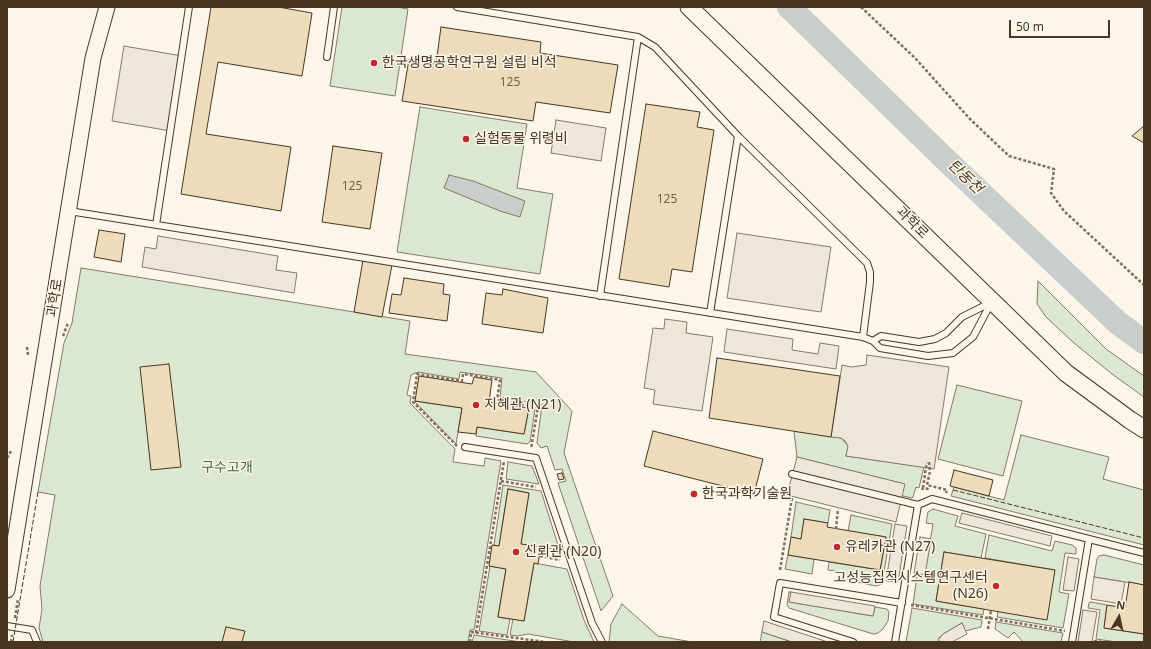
<!DOCTYPE html>
<meta charset="utf-8">
<style>
body{margin:0}
#map{position:relative;width:1151px;height:649px;overflow:hidden;background:#fbf6e9;font-family:"Noto Sans",sans-serif}
canvas{display:block}
.frame{position:absolute;inset:0;border:8px solid #4a3520;pointer-events:none}
.north{position:absolute;left:1099px;top:597px;width:40px;height:40px;-webkit-text-stroke:3px #fbf6e9;paint-order:stroke;rotate:9deg;font-size:11px;font-weight:700;line-height:16px;text-align:center;color:#4a3520}
.north::after{content:'';display:block;margin:auto;width:14px;height:18px;background:#4a3520;clip-path:polygon(50% 0,100% 100%,50% 72%,0 100%)}
.scale{position:absolute;left:1009px;top:20px;width:101px;height:18px;box-sizing:border-box;border:2px solid #4a3520;border-top:0;padding-left:5px;font-size:12px;line-height:14px;white-space:nowrap;color:#4a3520;-webkit-text-stroke:3px #fbf6e9;paint-order:stroke}
</style>
<div id="map">
<canvas width="1151" height="649"></canvas>
<div class="frame"></div>
<div class="north">N</div>
<div class="scale">50 m</div>
</div>
<script>
const g = document.querySelector('canvas').getContext('2d');
g.lineJoin = 'round';
function paint(path, color) { g.fillStyle = color; g.fill(path, 'evenodd'); }
const poly = rows => new Path2D(rows.map(r => 'M' + r).join(''));
function strokePath(path, color, width, dash) { g.strokeStyle = color; g.lineWidth = width; g.lineCap = dash ? 'butt' : 'round'; g.setLineDash(dash || []); g.stroke(path); }
function write(font, color, halo, rows, align = 'center') {
  g.font = font + ' "Noto Sans","Noto Sans KR",sans-serif'; g.lineWidth = 3; g.setLineDash([]); g.textBaseline = 'middle'; g.strokeStyle = halo; g.fillStyle = color; for (const [text, x, y, turn = 0] of rows) {
    g.save(); g.translate(x, y); g.rotate((+turn || 0) * Math.PI / 180); g.textAlign = isNaN(turn) ? turn : align; if (halo) g.strokeText(text, 0, 0); g.fillText(text, 0, 0); g.restore();
  }
}
const green = poly([
 [342,7,397,7,408,9,395,96,330,86,342,7],
 [420,107,527,124,517,188,553,194,540,274,397,252,420,107],
 [81,268,410,321,405,354,536,372,572,411,564,453,613,596,601,611,558,483,566,481,562,469,555,470,547,446,541,448,537,443,542,405,500,397,502,378,460,372,459,379,418,372,411,375,407,395,411,396,410,403,455,449,453,462,484,466,485,458,501,461,474,630,470,630,468,642,43,642,39,628,42,609,40,586,55,495,38,492,64,343,72,323,81,268],
 [1038,281,1106,349,1144,376,1144,397,1112,374,1074,343,1046,317,1037,304,1038,281],
 [957,385,1022,401,1003,476,938,459,957,385],
 [415,401,462,408,456,444,415,402,415,401],
 [529,408,535,409,530,442,527,444,476,436,477,427,524,434,529,408],
 [794,431,841,438,848,446,846,456,924,467,919,488,916,487,913,497,912,498,903,496,902,493,904,484,797,457,794,431],
 [1021,435,1109,457,1103,479,1144,490,1144,545,951,496,954,487,1004,500,1021,435],
 [508,462,532,466,539,484,506,479,508,462],
 [503,485,541,491,558,545,558,550,521,544,529,493,508,489,499,546,494,545,503,485],
 [796,502,830,510,828,523,804,519,801,539,791,537,796,502],
 [933,509,958,516,955,526,986,534,981,558,944,552,936,601,984,609,983,615,913,604,917,576,924,577,933,524,926,523,928,512,933,509],
 [851,515,892,524,882,584,876,586,842,579,843,572,828,570,829,562,880,570,886,537,848,531,851,515],
 [989,535,1052,551,1055,541,1072,545,1076,548,1076,554,1065,553,1059,592,1069,594,1063,628,997,617,998,611,1055,570,985,558,989,535],
 [788,555,814,559,812,574,785,569,788,555],
 [1104,555,1144,565,1144,585,1094,577,1097,559,1099,556,1104,555],
 [534,563,567,569,584,620,594,642,574,642,528,634,517,636,510,635,513,619,524,621,534,563],
 [490,566,506,569,498,617,510,619,507,635,479,631,490,566],
 [789,592,791,592,790,602,873,616,875,607,887,609,889,612,888,621,883,629,878,633,874,634,870,633,789,608,787,605,789,592],
 [1091,602,1107,605,1104,628,1144,634,1144,642,1117,642,1096,639,1100,610,1088,608,1089,603,1091,602],
 [622,604,658,636,692,642,609,642,611,624,622,604],
 [912,608,982,620,981,627,965,631,962,623,943,634,938,639,941,642,906,642,912,608],
 [996,622,1063,633,1061,642,1023,642,1014,632,1008,638,995,629,996,622],
 [762,632,792,642,760,642,762,632],
 [474,635,521,642,472,642,474,635]
]);
const parking = poly([
 [124,46,182,56,171,131,112,121,124,46],
 [556,120,606,128,601,161,551,153,556,120],
 [737,233,831,247,821,312,727,298,737,233],
 [158,236,278,256,276,270,297,273,294,293,142,267,145,247,156,249,158,236],
 [665,319,687,322,686,333,713,337,702,411,653,404,655,390,644,388,653,328,664,329,665,319],
 [727,329,793,339,792,350,818,354,820,343,839,346,836,369,724,352,727,329],
 [867,355,949,367,934,469,846,456,848,446,845,441,841,438,831,437,842,365,851,367,866,365,867,355],
 [797,457,905,484,896,522,787,495,797,457],
 [962,513,1052,536,1050,546,959,523,962,513],
 [895,524,907,526,898,582,886,581,895,524],
 [920,537,931,539,925,575,914,573,920,537],
 [1068,557,1079,559,1074,591,1063,590,1068,557],
 [1094,577,1125,582,1121,604,1091,599,1094,577],
 [791,592,875,606,873,616,789,602,791,592],
 [1083,610,1097,612,1092,642,1078,642,1083,610],
 [764,621,828,642,829,642,792,642,762,632,764,621],
 [962,623,967,634,952,642,941,642,938,640,943,634,962,623]
]);
const water = poly([
 [449,175,473,181,525,201,520,217,500,211,444,188,449,175]
]);
const river = poly([
 [789,7,946,160,1117,322,1144,342]
]);
const building = poly([
 [211,7,278,7,312,13,302,76,218,62,206,134,291,147,281,211,181,194,211,7],
 [441,27,541,42,540,53,618,65,610,113,536,102,533,121,402,101,409,59,436,64,441,27],
 [646,104,700,112,697,127,714,130,692,272,672,269,669,287,619,279,646,104],
 [1144,126,1144,143,1132,136,1144,126],
 [333,146,382,153,370,229,322,222,333,146],
 [99,230,125,234,121,262,94,257,99,230],
 [363,260,392,265,382,317,354,312,363,260],
 [404,278,444,284,443,294,450,295,447,321,389,313,392,294,401,295,404,278],
 [503,289,548,298,543,333,482,324,486,293,502,295,503,289],
 [717,358,840,376,831,437,709,418,717,358],
 [169,364,181,467,151,470,140,367,169,364],
 [419,376,472,384,474,377,492,380,489,402,529,408,524,434,477,427,476,434,458,432,462,408,415,401,419,376],
 [653,431,763,459,754,494,644,466,653,431],
 [954,470,993,480,989,496,950,486,954,470],
 [562,473,564,479,559,480,557,474,562,473],
 [508,489,529,493,521,544,541,547,538,564,534,563,524,621,498,617,506,569,489,566,492,545,499,546,508,489],
 [804,519,828,523,827,527,886,537,880,570,788,555,791,537,801,539,804,519],
 [944,552,1055,570,1047,620,936,601,944,552],
 [1129,582,1144,585,1144,634,1104,628,1107,605,1125,608,1129,582],
 [226,627,245,631,242,642,222,642,226,627]
]);
const path = poly([
 [861,7,915,58,970,119,1009,156,1054,169,1051,193,1064,211,1144,285],
 [63,336,68,323],
 [27,347,28,355],
 [457,446,413,402,417,374,462,381,463,374,500,380,497,400,538,407,531,449],
 [7,458,11,451],
 [929,462,930,471,927,485,947,490,946,493],
 [501,481,536,487],
 [923,488,926,467,928,463],
 [922,490,923,488,929,489],
 [836,529,838,509],
 [540,556,560,560],
 [780,570,792,498],
 [911,605,1065,631],
 [15,618,18,599],
 [988,629,991,610],
 [476,633,504,461],
 [1094,641,1103,642],
 [11,642,12,635],
 [470,642,471,632,546,642]
]);
const service = poly([
 [457,7,638,37,655,47,738,136,867,263,870,272,870,282,863,337],
 [327,57,334,7],
 [69,211,863,337,873,341,880,348,928,356,953,353,973,337,991,303],
 [156,225,189,7],
 [600,296,638,37],
 [710,313,738,136],
 [873,341,881,336,919,342,935,339,946,333,962,317,990,303],
 [465,447,536,458,592,623,602,642],
 [792,474,918,505,932,499,1144,553],
 [7,626,32,630,37,642],
 [853,642,774,617,780,583,902,603],
 [895,642,918,505],
 [1072,642,1089,539]
]);
const tertiary = poly([
 [7,590,93,58,107,7]
]);
const secondary = poly([
 [689,7,1066,373,1130,420,1144,429]
]);
const fence = poly([
 [953,490,1144,538],
 [13,642,38,492]
]);
const markers = [
 [374,63,4,"#c62828"],
 [466,139,4,"#c62828"],
 [476,405,4,"#c62828"],
 [694,494,4,"#c62828"],
 [837,547,4,"#c62828"],
 [516,552,4,"#c62828"],
 [996,586,4,"#c62828"]
];
const numberNames = [
 ["125",510,83],
 ["125",352,187],
 ["125",667,200]
];
const poiNames = [
 ["한국생명공학연구원 설립 비석",382,63],
 ["실험동물 위령비",474,139],
 ["지혜관 (N21)",484,405],
 ["한국과학기술원",702,494],
 ["유레카관 (N27)",845,547],
 ["신뢰관 (N20)",524,552],
 ["고성능집적시스템연구센터",988,578,"right"],
 ["(N26)",988,594,"right"]
];
const streetNames = [
 ["과학로",912,223,45],
 ["과학로",55,298,-81]
];
const parkNames = [
 ["구수고개",227,468]
];
const waterNames = [
 ["탄동천",965,177,44]
];
paint(green, '#dce7d0');
strokePath(green, '#887966', 1);
paint(parking, '#ede7d9');
strokePath(parking, '#887966', 1);
paint(water, '#c9cecd');
strokePath(water, '#887966', 1);
strokePath(river, '#c9cecd', 24);
paint(building, '#ecdcbc');
strokePath(building, '#4a3520', 1);
strokePath(service, '#4a3520', 8);
strokePath(tertiary, '#4a3520', 17);
strokePath(secondary, '#4a3520', 19);
strokePath(path, '#7f6f5c', 2.5, [3, 2]);
strokePath(service, '#fbf6e9', 6);
strokePath(tertiary, '#fbf6e9', 15);
strokePath(secondary, '#fbf6e9', 17);
strokePath(fence, '#4a3520', 1, [5, 2]);
for (const [x, y, r, color] of markers) { const dot = new Path2D(); dot.arc(x, y, r, 0, 2 * Math.PI); g.fillStyle = color; g.fill(dot); strokePath(dot, '#fbf6e9', 1.5); }
write('12px', '#725f47', null, numberNames);
write('14px', '#4a3520', '#fbf6e9', poiNames, 'left');
write('14px', '#4a3520', '#fbf6e9', streetNames);
write('14px', '#436837', '#fbf6e9', parkNames);
write('italic 15px', '#4a3520', '#fbf6e9', waterNames);
</script>
